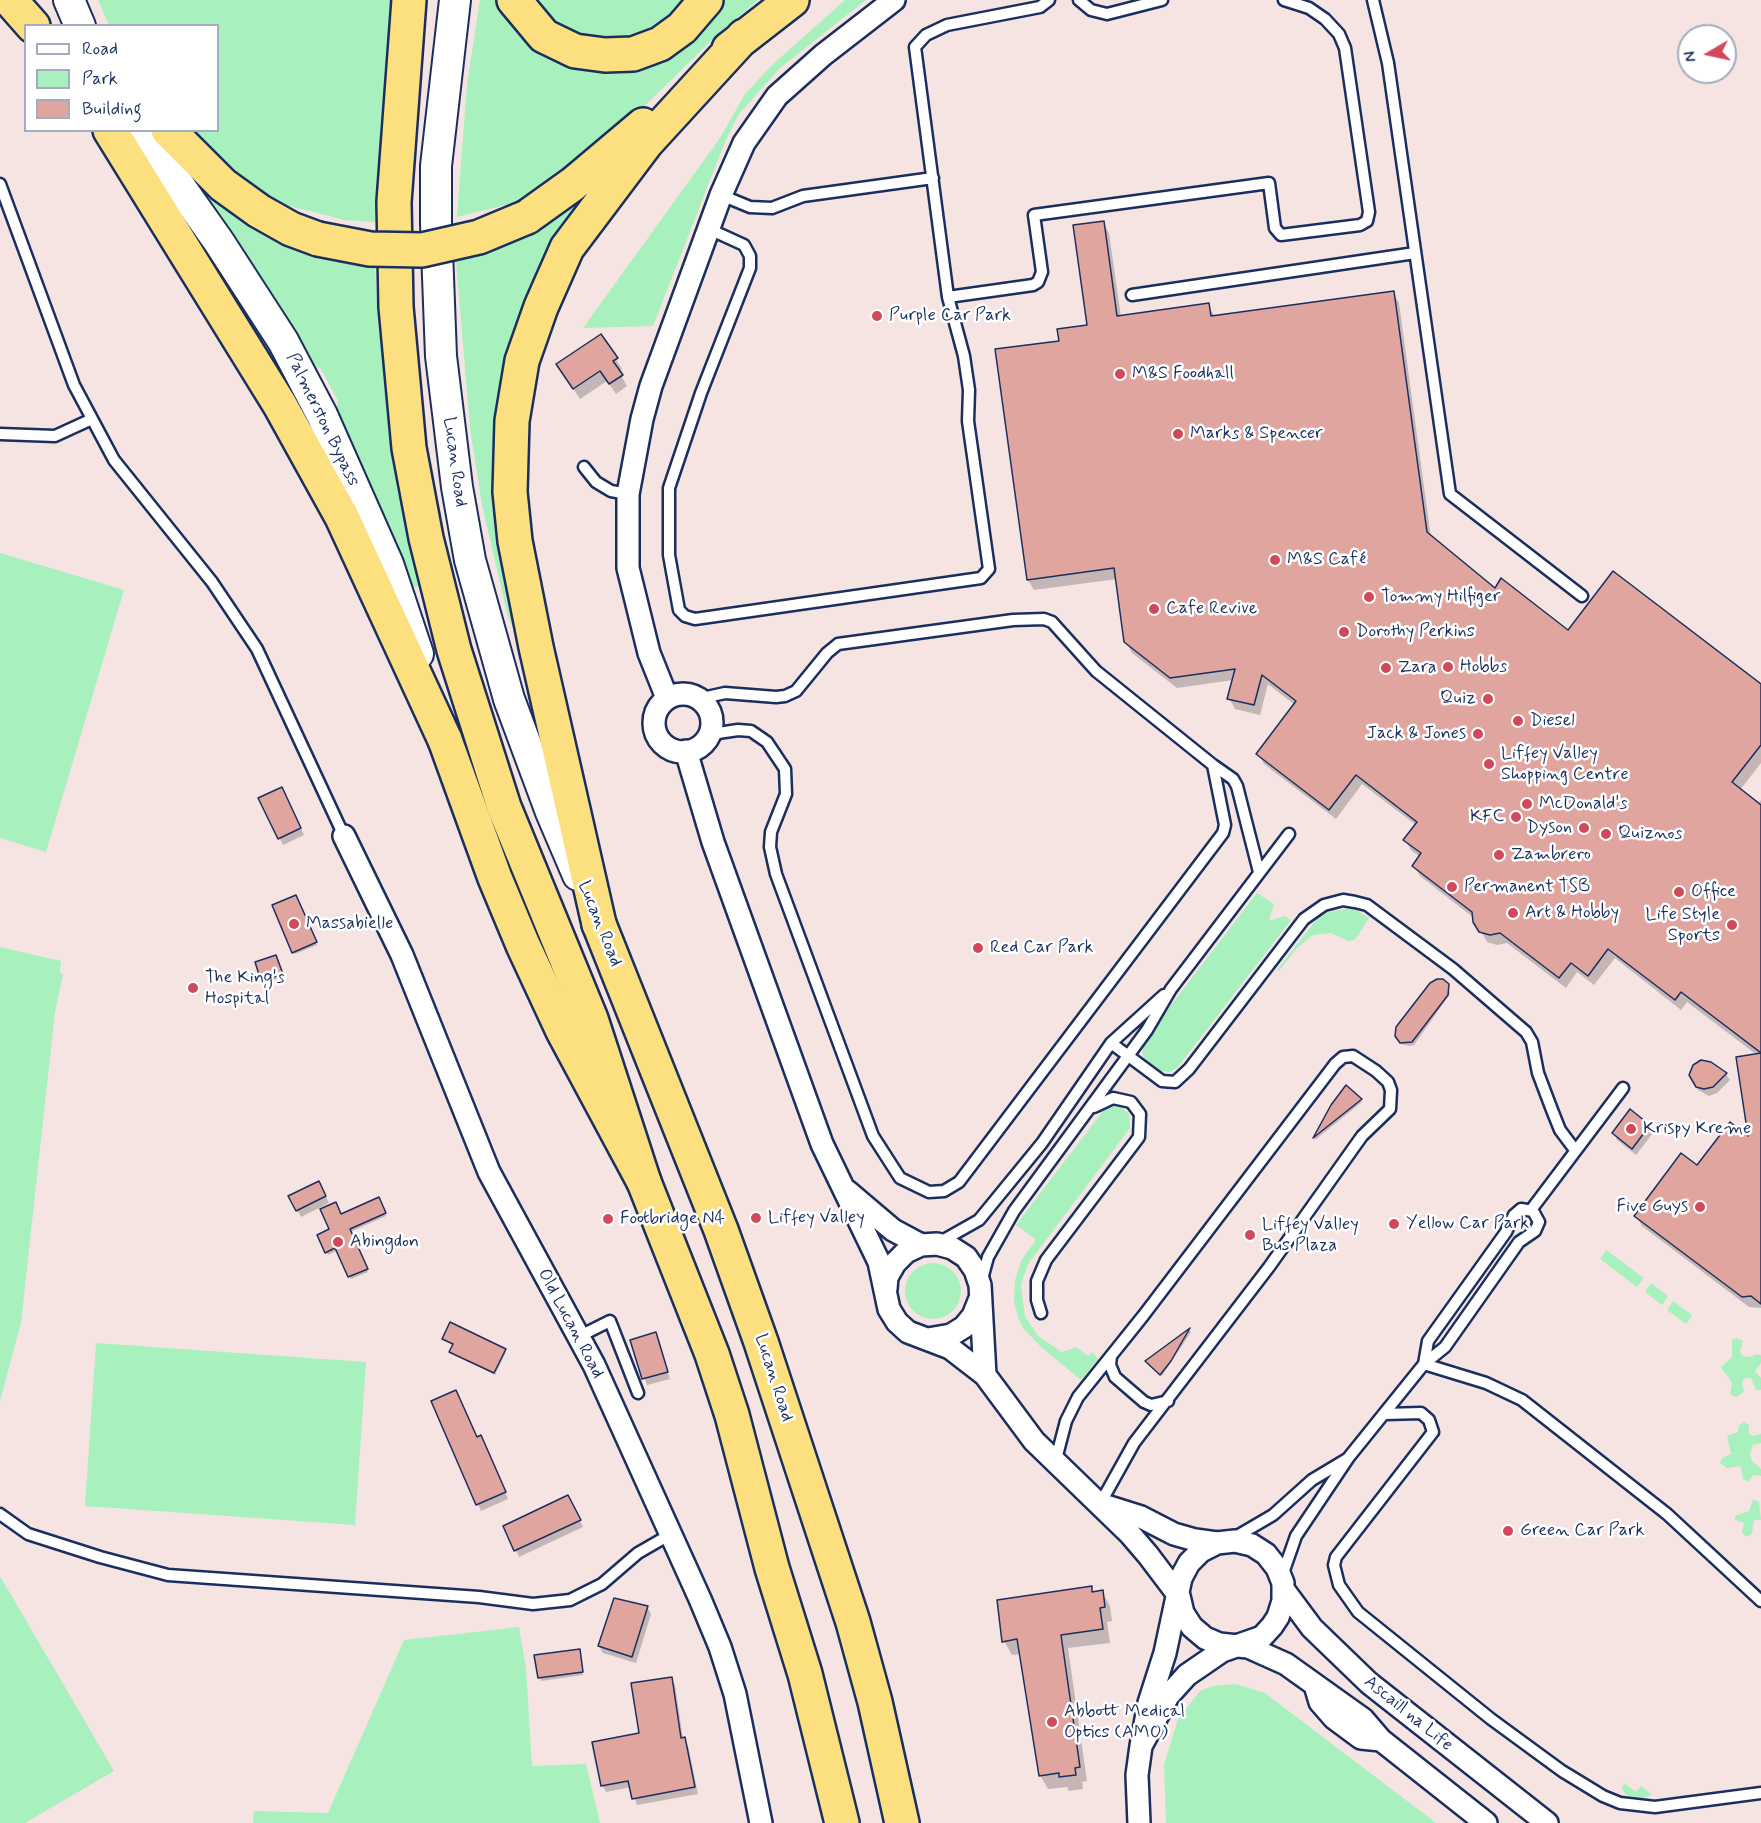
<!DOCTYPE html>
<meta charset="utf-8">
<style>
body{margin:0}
#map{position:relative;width:1761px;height:1823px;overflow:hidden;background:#f5e4e2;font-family:Mynerve,sans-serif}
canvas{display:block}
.legend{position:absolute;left:24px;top:24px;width:195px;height:108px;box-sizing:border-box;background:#fff;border:2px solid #a4acbf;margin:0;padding:8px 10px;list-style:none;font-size:18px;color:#1b2f5e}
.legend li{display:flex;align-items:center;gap:12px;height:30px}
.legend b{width:30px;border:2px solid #a4acbf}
.north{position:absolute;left:1677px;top:24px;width:60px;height:60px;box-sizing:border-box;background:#fff;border:2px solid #a4acbf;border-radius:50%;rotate:261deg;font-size:16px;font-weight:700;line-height:24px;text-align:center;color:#1b2f5e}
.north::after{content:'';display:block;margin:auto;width:21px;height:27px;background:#d1495b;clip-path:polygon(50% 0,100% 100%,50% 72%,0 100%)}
</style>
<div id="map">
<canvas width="1761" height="1823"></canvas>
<ul class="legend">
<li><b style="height:8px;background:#fff"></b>Road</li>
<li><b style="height:16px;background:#a8f1bf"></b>Park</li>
<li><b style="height:16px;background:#dfa59e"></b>Building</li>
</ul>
<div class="north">N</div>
</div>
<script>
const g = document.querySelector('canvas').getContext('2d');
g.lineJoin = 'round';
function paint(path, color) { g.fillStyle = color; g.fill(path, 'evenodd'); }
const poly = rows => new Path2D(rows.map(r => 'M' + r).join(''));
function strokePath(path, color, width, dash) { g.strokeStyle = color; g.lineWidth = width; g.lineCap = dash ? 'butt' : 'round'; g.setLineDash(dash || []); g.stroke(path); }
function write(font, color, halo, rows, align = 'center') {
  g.font = font + ' Mynerve,sans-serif'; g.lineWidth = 5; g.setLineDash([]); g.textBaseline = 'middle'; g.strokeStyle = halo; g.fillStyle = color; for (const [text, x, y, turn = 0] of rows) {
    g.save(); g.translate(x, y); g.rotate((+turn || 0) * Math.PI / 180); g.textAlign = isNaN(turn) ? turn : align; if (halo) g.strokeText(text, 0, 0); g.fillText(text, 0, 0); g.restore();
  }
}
const green = poly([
 [98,0,391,0,375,222,344,220,282,204,256,193,187,131,218,130,218,26,109,25],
 [480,0,503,0,595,67,719,0,758,0,716,36,615,135,568,174,513,203,457,217,467,84],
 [531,0,684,0,670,16,648,31,626,39,598,39,570,33,543,15],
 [845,0,866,0,780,68,739,114,725,142,653,326,583,328,720,138,745,94,772,65],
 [203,184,216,199,251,226,310,253,375,267,378,322,397,488,419,586,412,588,385,516,336,413,338,401,321,369,311,365,196,188],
 [597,186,518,328,521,646,508,617,482,505,470,428,456,261,484,254,536,231],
 [0,553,124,590,46,852,0,838],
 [1257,893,1274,904,1269,921,1284,916,1291,920,1178,1067,1170,1072,1159,1071,1143,1057,1142,1043],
 [1345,909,1356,910,1369,918,1355,940,1348,941,1331,933,1313,935,1297,948,1279,971,1277,970,1316,920,1329,912],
 [0,947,61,961,60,973,63,974,55,1012,21,1323,0,1401],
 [1110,1105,1117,1105,1129,1114,1130,1128,1028,1264,1021,1285,1025,1316,1038,1336,1062,1352,1076,1347,1088,1356,1092,1352,1098,1359,1081,1380,1041,1347,1023,1328,1019,1320,1014,1303,1015,1280,1022,1259,1036,1240,1016,1225,1103,1111],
 [1606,1250,1644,1278,1637,1287,1600,1259],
 '905 1291a28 28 0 1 1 56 0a28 28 0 1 1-56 0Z',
 [1651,1283,1668,1296,1662,1305,1645,1292],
 [1673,1301,1692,1315,1686,1324,1667,1310],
 [1737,1338,1743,1341,1740,1352,1743,1356,1750,1357,1756,1354,1761,1355,1761,1363,1755,1371,1761,1378,1761,1390,1756,1390,1751,1378,1745,1378,1742,1382,1744,1392,1736,1397,1730,1394,1732,1383,1721,1367,1732,1357,1732,1340],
 [96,1343,366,1362,355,1525,85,1506],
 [1744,1422,1749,1425,1749,1433,1752,1436,1761,1434,1761,1443,1753,1445,1750,1454,1752,1461,1761,1469,1761,1476,1753,1475,1748,1482,1743,1479,1741,1466,1727,1468,1720,1463,1722,1458,1731,1454,1727,1436,1738,1432,1739,1425],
 [1753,1499,1759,1502,1761,1520,1754,1520,1752,1534,1746,1537,1742,1533,1744,1523,1735,1520,1735,1516,1749,1511],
 [0,1576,114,1771,25,1823,0,1823],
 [519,1627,526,1668,532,1766,586,1764,600,1823,253,1823,254,1811,328,1813,404,1640],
 [1236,1684,1265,1693,1436,1823,1166,1823,1164,1765,1178,1719,1200,1691,1213,1686],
 [1624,1783,1636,1792,1641,1786,1652,1795,1642,1798,1626,1795,1622,1789]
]);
const shadow = poly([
 [1103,222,1109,233,1121,317,1208,305,1215,317,1393,293,1399,303,1431,538,1495,591,1569,632,1761,686,1761,763,1740,790,1758,804,1761,800,1761,1308,1749,1307,1642,1226,1636,1216,1698,1167,1750,1139,1757,1055,1687,1002,1681,1010,1615,958,1594,985,1577,972,1566,988,1507,943,1497,945,1487,942,1474,918,1420,876,1414,866,1420,857,1411,850,1405,840,1416,825,1362,784,1336,819,1264,764,1258,754,1295,705,1268,684,1260,715,1235,709,1229,698,1233,680,1177,688,1132,653,1126,642,1117,579,1034,590,1028,580,1061,342,1089,326],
 [601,336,622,369,619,372,627,386,616,394,607,381,580,399,564,375],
 [285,795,304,835,283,845,260,798],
 [297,899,317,945,295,954,293,952],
 [277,959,283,977,264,983,257,963],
 [1448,987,1450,994,1414,1045,1409,1046,1401,1044,1400,1040],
 [1706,1062,1726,1074,1730,1080,1717,1093,1709,1096,1698,1090,1694,1083],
 [1361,1100,1362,1102,1315,1140,1314,1137],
 [1631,1112,1649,1126,1653,1133,1636,1155,1617,1140,1614,1133],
 [322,1189,329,1203,301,1217,290,1197],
 [378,1199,386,1216,350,1232,368,1272,351,1279,338,1250,328,1255,319,1236,331,1230,341,1216],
 [1189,1330,1191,1332,1162,1376,1147,1362],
 [655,1334,670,1379,647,1385,632,1341],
 [443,1339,505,1350,506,1352,495,1375,453,1354,454,1346],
 [433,1401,484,1444,508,1499,481,1511],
 [570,1502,583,1527,519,1557,516,1550],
 [1091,1588,1094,1593,1102,1592,1110,1606,1112,1621,1107,1622,1110,1643,1068,1648,1087,1781,1082,1782,1083,1789,1069,1791,1067,1787,1048,1789,1040,1775,1021,1654,1012,1655,1004,1641],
 [647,1607,651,1614,636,1663,603,1653,599,1646],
 [580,1653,583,1675,541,1681,536,1656],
 [671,1678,675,1685,683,1739,688,1746,698,1794,637,1805,631,1787,606,1792,602,1785,640,1734]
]);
const building = poly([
 [1104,221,1117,316,1209,303,1211,316,1394,291,1427,532,1495,588,1501,578,1568,630,1613,571,1761,684,1761,745,1732,782,1761,805,1761,1304,1751,1296,1742,1297,1634,1216,1681,1153,1697,1165,1730,1122,1748,1136,1736,1057,1761,1053,1681,992,1675,1000,1608,949,1588,976,1571,963,1559,978,1500,933,1490,935,1479,932,1473,922,1472,912,1412,866,1421,853,1403,840,1417,822,1356,775,1329,810,1256,754,1296,701,1262,675,1254,705,1227,699,1235,669,1170,678,1124,642,1114,568,1027,580,995,349,1059,341,1057,329,1087,325,1073,225,1104,221],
 [601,334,618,358,613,361,623,375,609,384,600,371,573,389,556,364,601,334],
 [282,787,301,828,278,839,258,798,282,787],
 [296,895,317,942,292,953,272,905,296,895],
 [276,955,283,974,261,981,255,962,276,955],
 [1437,979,1443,979,1449,984,1448,995,1412,1042,1400,1043,1395,1036,1396,1027,1430,983,1437,979],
 [1701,1060,1711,1062,1727,1073,1713,1087,1704,1089,1696,1087,1689,1075,1693,1065,1701,1060],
 [1346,1085,1362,1099,1313,1138,1331,1105,1346,1085],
 [1630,1109,1650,1125,1632,1149,1612,1133,1630,1109],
 [319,1181,326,1196,296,1211,288,1196,319,1181],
 [379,1197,386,1213,350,1229,368,1269,348,1277,335,1248,325,1253,317,1235,329,1229,320,1209,336,1202,341,1214,379,1197],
 [450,1322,506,1349,494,1373,449,1352,453,1344,442,1339,450,1322],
 [1190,1328,1171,1361,1160,1375,1145,1361,1190,1328],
 [656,1332,668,1372,642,1379,630,1340,656,1332],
 [456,1390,477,1437,481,1435,506,1492,476,1505,431,1401,456,1390],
 [568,1495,581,1520,514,1551,503,1526,568,1495],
 [1092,1586,1092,1592,1103,1590,1105,1607,1100,1608,1103,1629,1061,1635,1080,1767,1075,1768,1076,1775,1059,1777,1059,1773,1039,1776,1017,1639,1002,1642,997,1600,1092,1586],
 [614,1598,648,1606,632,1657,598,1646,614,1598],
 [580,1649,583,1672,538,1678,534,1655,580,1649],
 [672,1677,681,1738,685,1737,695,1787,632,1799,628,1781,601,1786,592,1742,639,1733,631,1683,672,1677]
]);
const service = poly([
 [1079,0,1091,10,1107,14,1162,0],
 [1373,0,1388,63,1450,494,1582,596],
 [0,184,74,385,114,460,212,582,257,649,344,836],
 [721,195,750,207,772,208,803,196,933,178],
 [709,229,744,245,750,256,750,268,701,393,669,488,669,555,679,610,685,616,695,619,981,578,989,569,968,421,969,390,964,356,948,297,915,47,926,35,947,25,1040,7,1049,0],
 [1132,295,1415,253],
 [948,297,1033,285,1038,282,1042,272,1034,215,1269,183,1275,228,1281,235,1360,225,1367,221,1369,212,1345,48,1339,34,1325,19,1309,8,1284,0],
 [0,434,55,436,92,419],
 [584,467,596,482,611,491,628,494],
 [698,699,725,693,776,697,785,696,796,691,827,653,838,644,1013,620,1044,619,1052,622,1096,671,1213,765,1225,825,1223,833,959,1182,944,1191,929,1192,900,1178,873,1136,776,874,770,847,771,832,786,794,785,769,767,742,751,731,738,730,718,733,704,742],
 [1213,765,1233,779,1237,786,1259,872],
 [1111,1043,1162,1081,1175,1082,1189,1069,1304,919,1324,905,1343,900,1355,902,1367,905,1453,969,1526,1032,1532,1042,1538,1073,1552,1110,1560,1130,1575,1150],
 [1531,1210,1623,1088],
 [940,1242,979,1220,1042,1143,1111,1043,1164,995],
 [982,1279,988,1257,1014,1211,1147,1030,1171,989,1289,834],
 [1041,1313,1037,1300,1037,1281,1046,1260,1139,1137,1140,1114,1131,1102,1113,1098,1094,1107],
 [578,1337,610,1321,638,1393],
 [1111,1356,1110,1365,1115,1377,1144,1402,1151,1405,1168,1401],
 [1424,1364,1486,1383,1522,1400,1667,1514,1761,1601],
 [1385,1414,1421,1413,1429,1420,1433,1432,1336,1557,1334,1565,1339,1585,1358,1612,1491,1719,1562,1771,1603,1796,1620,1803,1655,1807,1761,1793],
 [1055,1463,1066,1421,1078,1397,1143,1316,1335,1064,1343,1057,1353,1056,1376,1071,1388,1082,1391,1090,1390,1109,1362,1136,1269,1267,1134,1443,1100,1504],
 [0,1514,28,1534,100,1557,168,1575,479,1597,533,1604,570,1600,602,1584,638,1553,671,1534],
 [1232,1539,1273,1515,1312,1480,1347,1459],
 [1282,1576,1296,1536,1349,1457,1424,1364,1445,1347,1519,1242,1535,1231,1539,1222,1533,1211,1521,1209,1514,1215,1506,1232,1428,1341,1424,1364]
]);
const minor = poly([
 '654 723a29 29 0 1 1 58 0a29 29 0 1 1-58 0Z',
 [667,698,649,653,628,568,628,494,642,419,651,386,721,195,744,143,777,96,823,55,894,0],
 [686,751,713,842,822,1144,879,1262,889,1309,897,1322,908,1332,950,1348,985,1375,1034,1441,1130,1534,1148,1555,1179,1596,1183,1613,1192,1627,1205,1638,1219,1644,1248,1647,1286,1664,1363,1719,1381,1740,1486,1823],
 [344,836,402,955,489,1172,594,1365,700,1599,720,1647,735,1694,761,1823],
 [847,1191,893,1230,921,1245],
 [886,1289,887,1277,895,1263,906,1252,921,1245,937,1244,952,1248,966,1257,975,1270,980,1285,985,1375],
 [928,1339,951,1335,964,1327,973,1316,979,1301],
 [1106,1506,1141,1517,1174,1534,1195,1540,1217,1543,1235,1541,1252,1545,1266,1554,1277,1568,1283,1583,1283,1601,1278,1617,1272,1626,1262,1637,1222,1651,1187,1675,1168,1696,1141,1746],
 [1283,1589,1312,1628,1369,1683,1547,1823],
 [1315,1685,1320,1702,1334,1718,1361,1738,1381,1740],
 [1139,1823,1137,1775,1141,1746,1149,1703,1165,1653,1181,1578,1189,1563,1201,1551,1217,1543]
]);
const secondary = poly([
 [69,0,80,26],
 [455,0,436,166,436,224,441,356,457,487,470,560,509,699,551,812,578,875],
 [140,130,219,242,283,341,322,415,388,564,418,654]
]);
const trunk = poly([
 [445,740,495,878,523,945,563,1031,644,1182,712,1354,732,1415,772,1568,805,1674,842,1823],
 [599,924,721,1230,761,1342,853,1622,875,1702,902,1823]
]);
const motorway = poly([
 [10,0,33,26],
 [409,0,394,202,396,307,409,448,426,538,454,650,504,807,591,1019,644,1182],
 [514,0,544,36,575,51,605,55,633,54,660,44,682,28,706,0],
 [729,49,792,0],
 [110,130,280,405,342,517,445,740],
 [168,130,223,185,259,211,291,229,318,239],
 [527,217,573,184,643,125],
 [599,924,536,647,515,541,510,492,512,421,522,361,541,307,567,248,646,143,744,36]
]);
const motorwayBridge = poly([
 [318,239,370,249,422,250,479,237,527,217]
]);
const markers = [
 [877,316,6,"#d1495b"],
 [1120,374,6,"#d1495b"],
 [1178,434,6,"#d1495b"],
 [1275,560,6,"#d1495b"],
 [1369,597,6,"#d1495b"],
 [1154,609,6,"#d1495b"],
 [1344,632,6,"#d1495b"],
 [1448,667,6,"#d1495b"],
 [1386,668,6,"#d1495b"],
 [1488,699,6,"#d1495b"],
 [1518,721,6,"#d1495b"],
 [1478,734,6,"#d1495b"],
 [1489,764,6,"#d1495b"],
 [1527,804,6,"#d1495b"],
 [1516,817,6,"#d1495b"],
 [1584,828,6,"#d1495b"],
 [1606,834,6,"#d1495b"],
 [1499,855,6,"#d1495b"],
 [1452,887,6,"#d1495b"],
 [1679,892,6,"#d1495b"],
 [1513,913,6,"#d1495b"],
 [294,924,6,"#d1495b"],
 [1732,925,6,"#d1495b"],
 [978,948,6,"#d1495b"],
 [193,988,6,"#d1495b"],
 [1631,1129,6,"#d1495b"],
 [1700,1207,6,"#d1495b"],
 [756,1218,6,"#d1495b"],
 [608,1219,6,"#d1495b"],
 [1394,1224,6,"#d1495b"],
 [1250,1235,6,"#d1495b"],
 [338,1242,6,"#d1495b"],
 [1508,1531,6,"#d1495b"],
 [1052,1722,6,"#d1495b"]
];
const poiNames = [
 ["Purple Car Park",889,316],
 ["M&S Foodhall",1132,374],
 ["Marks & Spencer",1190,434],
 ["M&S Café",1287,560],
 ["Tommy Hilfiger",1381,597],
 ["Cafe Revive",1166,609],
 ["Dorothy Perkins",1356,632],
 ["Hobbs",1460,667],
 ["Zara",1398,668],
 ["Quiz",1476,699,"right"],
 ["Diesel",1530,721],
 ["Jack & Jones",1466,734,"right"],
 ["Liffey Valley",1501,754],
 ["Shopping Centre",1501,775],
 ["McDonald's",1539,804],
 ["KFC",1504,817,"right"],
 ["Dyson",1572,828,"right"],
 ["Quiznos",1618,834],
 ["Zambrero",1511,855],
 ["Permanent TSB",1464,887],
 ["Office",1691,892],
 ["Art & Hobby",1525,913],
 ["Life Style",1720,915,"right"],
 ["Sports",1720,936,"right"],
 ["Massabielle",306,924],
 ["Red Car Park",990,948],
 ["The King's",205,978],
 ["Hospital",205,999],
 ["Krispy Kreme",1643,1129],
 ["Five Guys",1688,1207,"right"],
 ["Liffey Valley",768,1218],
 ["Footbridge N4",620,1219],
 ["Yellow Car Park",1406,1224],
 ["Liffey Valley",1262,1225],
 ["Bus Plaza",1262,1246],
 ["Abingdon",350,1242],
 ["Green Car Park",1520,1531],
 ["Abbott Medical",1064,1712],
 ["Optics (AMO)",1064,1733]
];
const streetNames = [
 ["Palmerston Bypass",322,420,64],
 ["Lucan Road",454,462,82],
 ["Lucan Road",599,924,68],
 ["Old Lucan Road",570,1324,62],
 ["Lucan Road",773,1378,72],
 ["Ascaill na Life",1408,1714,39]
];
paint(green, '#a8f1bf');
paint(shadow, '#0003');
paint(building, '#dfa59e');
strokePath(building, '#1b2f5e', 1.5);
strokePath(service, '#1b2f5e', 15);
strokePath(minor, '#1b2f5e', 26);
strokePath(secondary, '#1b2f5e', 34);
strokePath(trunk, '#1b2f5e', 38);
strokePath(motorway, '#1b2f5e', 38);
strokePath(service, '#fff', 10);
strokePath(minor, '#fff', 21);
strokePath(secondary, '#fff', 30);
strokePath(trunk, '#fce080', 33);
strokePath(motorway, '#fce080', 33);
strokePath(motorwayBridge, '#1b2f5e', 38, []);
strokePath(motorwayBridge, '#fce080', 33);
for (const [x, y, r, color] of markers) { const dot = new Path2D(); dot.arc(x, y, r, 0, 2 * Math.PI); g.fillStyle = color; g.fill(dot); strokePath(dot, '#fff', 2); }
write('18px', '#1b2f5e', '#fff', poiNames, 'left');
write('18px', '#1b2f5e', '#fff', streetNames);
</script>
